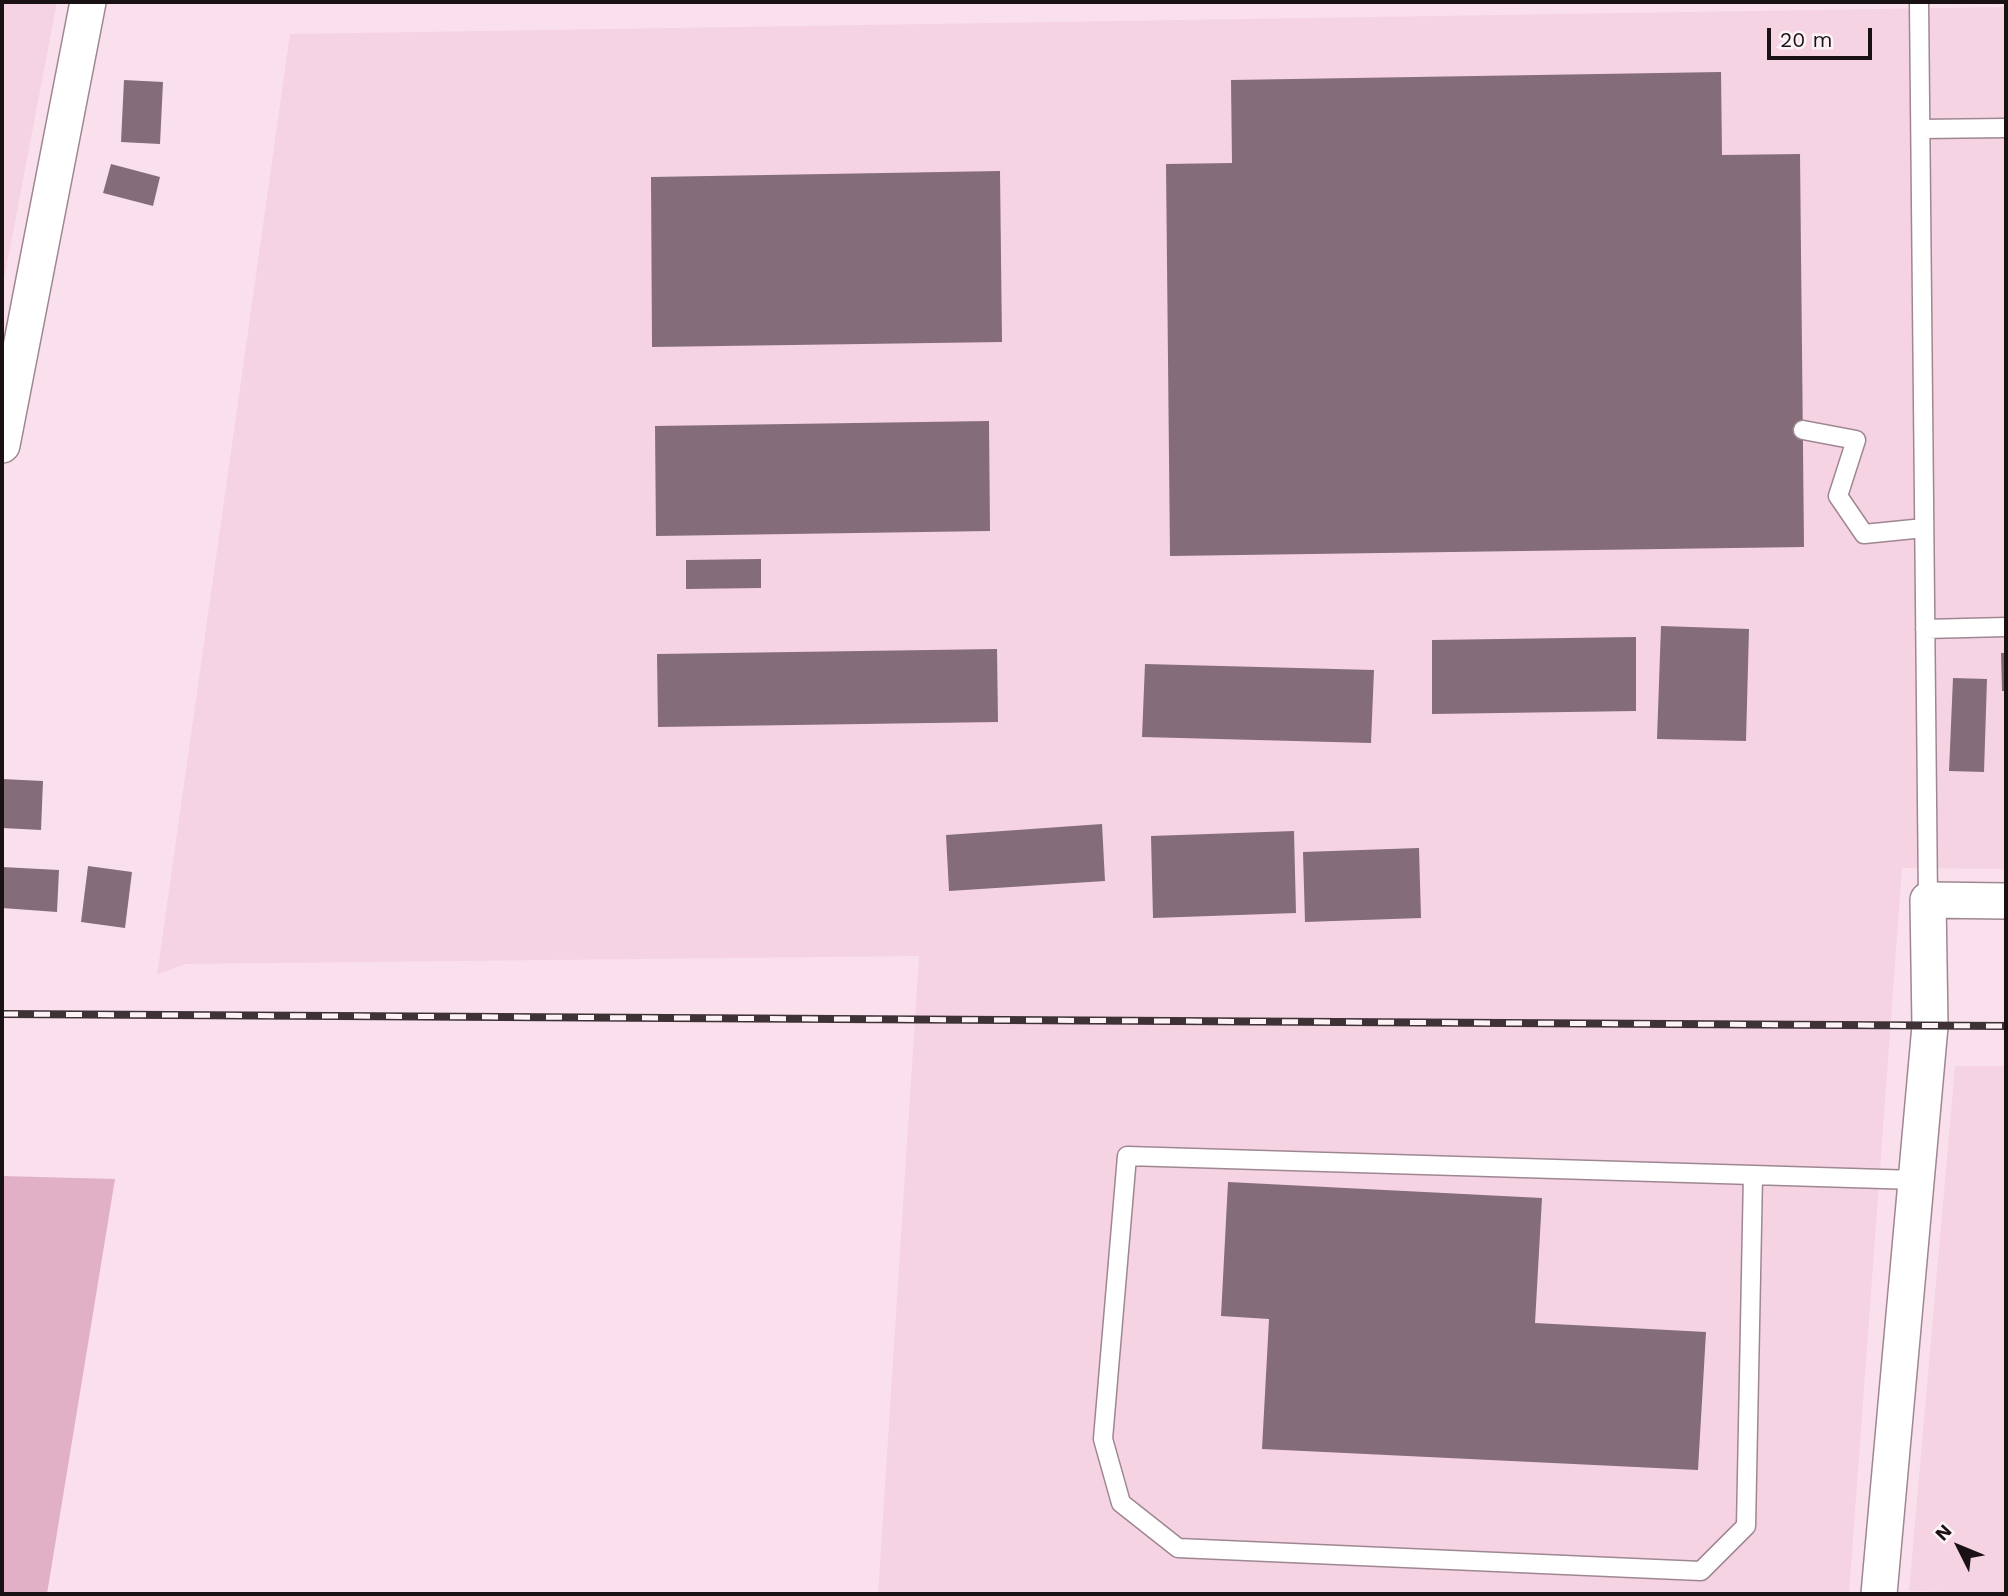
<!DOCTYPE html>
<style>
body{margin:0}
#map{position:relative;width:2008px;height:1596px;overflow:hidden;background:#fae0ec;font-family:"Work Sans",sans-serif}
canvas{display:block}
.frame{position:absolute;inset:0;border:4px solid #1a1115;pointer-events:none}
.north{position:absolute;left:1924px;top:1512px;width:70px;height:70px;-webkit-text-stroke:5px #fdf3f7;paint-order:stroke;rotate:313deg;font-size:19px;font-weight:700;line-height:28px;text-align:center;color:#1a1115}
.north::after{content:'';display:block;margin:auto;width:24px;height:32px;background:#1a1115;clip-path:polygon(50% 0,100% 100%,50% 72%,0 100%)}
.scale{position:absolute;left:1767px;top:28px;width:105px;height:32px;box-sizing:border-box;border:4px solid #1a1115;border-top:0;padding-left:9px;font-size:21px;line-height:24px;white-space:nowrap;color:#1a1115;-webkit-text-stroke:5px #fdf3f7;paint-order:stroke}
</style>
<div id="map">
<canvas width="2008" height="1596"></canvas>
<div class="frame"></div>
<div class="north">N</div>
<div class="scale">20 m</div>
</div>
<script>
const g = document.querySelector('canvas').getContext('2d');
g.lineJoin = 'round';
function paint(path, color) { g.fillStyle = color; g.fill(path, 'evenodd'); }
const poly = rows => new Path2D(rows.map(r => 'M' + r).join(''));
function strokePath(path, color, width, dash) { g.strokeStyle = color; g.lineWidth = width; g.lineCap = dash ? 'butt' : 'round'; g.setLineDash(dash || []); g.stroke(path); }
const built = poly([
 [2,2,57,2,2,290],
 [2006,7,2006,869,1902,868,1849,1594,878,1594,919,956,185,964,157,975,290,34],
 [1955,1066,2006,1066,2006,1594,1909,1591]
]);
const green = poly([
 [2,1176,115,1179,47,1594,2,1594]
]);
const building = poly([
 [1721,72,1722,155,1800,154,1804,547,1170,556,1166,164,1232,163,1231,80],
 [124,80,163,82,160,144,121,142],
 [111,164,160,177,153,206,103,193],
 [1000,171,1002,342,652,347,651,177],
 [989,421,990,531,656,536,655,426],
 [761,559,761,588,686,589,686,560],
 [1661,626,1749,629,1746,741,1657,739],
 [1636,637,1636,711,1432,714,1432,640],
 [997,649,998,722,658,727,657,654],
 [2001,653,2006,653,2006,691,2002,691],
 [1145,664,1374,670,1371,743,1142,737],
 [1953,678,1987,679,1984,772,1949,771],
 [2,779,43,781,41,830,2,828],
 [1102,824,1105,881,949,891,946,835],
 [1294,831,1296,913,1153,918,1151,836],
 [1419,848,1421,918,1305,922,1303,852],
 [88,866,132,872,125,928,81,922],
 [2,867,59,870,57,912,2,908],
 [1228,1182,1542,1198,1535,1323,1706,1332,1698,1470,1262,1449,1269,1319,1221,1316]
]);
const lane = poly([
 [1919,2,1928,900],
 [1921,129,2006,128],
 [1803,430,1856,440,1838,496,1864,534,1924,528],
 [1925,629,2006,627],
 [1753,1175,1746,1526,1701,1571,1178,1548,1121,1503,1103,1439,1127,1156,1753,1175,1916,1180]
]);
const street = poly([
 [2,445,88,2],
 [1879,1594,1930,1026,1928,900,2006,901]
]);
const rail = poly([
 [2,1014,2006,1026]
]);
paint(built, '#f5d3e3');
paint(green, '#e1b0c7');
paint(building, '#846d78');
strokePath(lane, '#9f8792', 21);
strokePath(street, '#9f8792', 38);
strokePath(lane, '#fff', 18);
strokePath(street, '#fff', 35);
strokePath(rail, '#3e3237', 8);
strokePath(rail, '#fdf3f7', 5, [16]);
</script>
